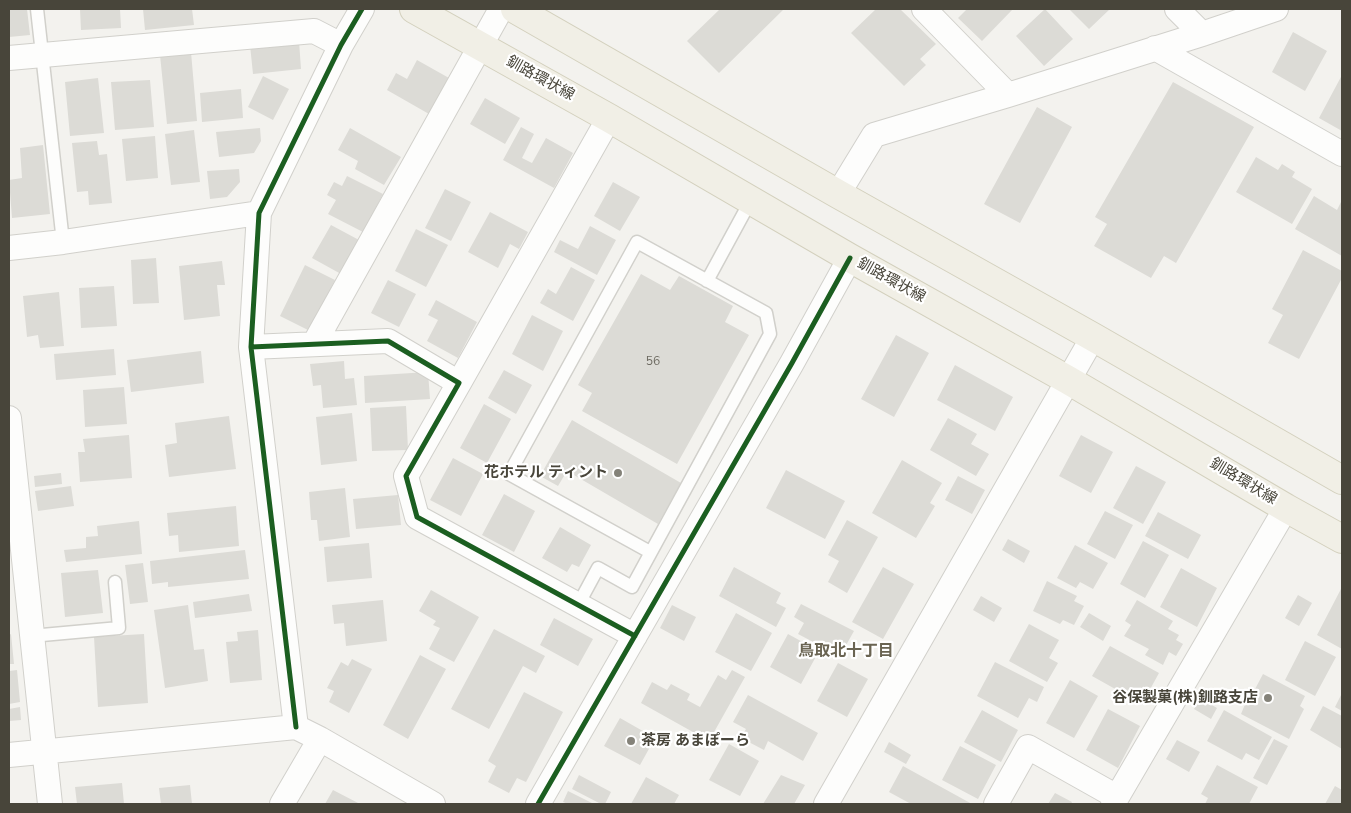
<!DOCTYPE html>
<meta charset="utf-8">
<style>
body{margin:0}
#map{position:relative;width:1351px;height:813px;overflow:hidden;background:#f3f2ee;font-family:"Nunito Sans",sans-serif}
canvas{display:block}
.frame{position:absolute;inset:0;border:10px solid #48453a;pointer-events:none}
</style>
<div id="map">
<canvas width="1351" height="813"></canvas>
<div class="frame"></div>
</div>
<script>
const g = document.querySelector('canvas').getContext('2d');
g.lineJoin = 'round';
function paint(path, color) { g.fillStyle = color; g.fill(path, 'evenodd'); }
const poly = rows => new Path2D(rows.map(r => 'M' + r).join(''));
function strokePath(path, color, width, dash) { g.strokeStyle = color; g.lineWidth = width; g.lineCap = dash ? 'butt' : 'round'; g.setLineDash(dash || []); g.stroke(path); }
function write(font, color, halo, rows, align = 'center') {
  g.font = font + ' "Nunito Sans","Noto Sans JP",sans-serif'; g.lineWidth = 4.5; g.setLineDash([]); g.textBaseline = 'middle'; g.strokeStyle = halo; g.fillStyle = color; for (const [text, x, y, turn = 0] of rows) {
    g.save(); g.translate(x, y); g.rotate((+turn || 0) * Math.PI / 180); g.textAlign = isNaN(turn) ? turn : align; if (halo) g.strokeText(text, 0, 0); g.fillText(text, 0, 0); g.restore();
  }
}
const building = poly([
 [9,9,27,9,30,35,9,37],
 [80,9,120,9,121,28,81,30],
 [143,9,192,9,194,25,145,30],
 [720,9,784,9,719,73,687,41],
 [876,9,900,9,936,44,920,59,926,65,904,86,851,33],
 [967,9,1013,9,982,41,958,18],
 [1045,9,1073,39,1044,66,1016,36],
 [1069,9,1110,9,1089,29],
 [1293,32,1327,51,1305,91,1272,72],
 [299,41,301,69,253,74,250,45],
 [191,52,197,121,167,124,160,55],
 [417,60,449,78,429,114,387,90,396,73,407,79],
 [1342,75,1342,131,1319,118],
 [263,76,289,89,273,120,248,107],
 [98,78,104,133,70,136,65,82],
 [150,80,154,127,115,130,111,82],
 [1173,82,1254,127,1176,263,1164,256,1151,278,1094,246,1107,224,1095,217],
 [241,89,243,118,202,122,200,93],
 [485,98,520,118,505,144,470,124],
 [1037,107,1072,127,1020,223,984,204],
 [521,127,534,134,522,158,532,163,546,138,573,153,554,188,503,160],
 [260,128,261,141,254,153,219,157,216,132],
 [350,128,401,157,384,185,355,169,358,161,338,150],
 [194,130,200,182,171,185,165,134],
 [155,136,158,178,126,181,122,139],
 [97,141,99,155,107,154,112,203,89,205,88,191,77,192,72,143],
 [43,145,50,214,12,218,9,180,22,178,20,148],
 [1256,157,1278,170,1282,164,1295,172,1292,177,1312,189,1292,224,1236,192],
 [239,169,240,182,227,197,210,199,207,171],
 [347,176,383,194,363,232,328,214,336,200,327,195,334,182,342,186],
 [613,182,640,197,620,231,594,216],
 [445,189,471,202,451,241,425,228],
 [1314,196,1337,210,1341,202,1342,203,1342,256,1295,229],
 [490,212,528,232,519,249,510,244,498,268,468,252],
 [331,225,359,240,341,274,312,258],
 [590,226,616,240,597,275,554,252,560,240,578,249],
 [416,229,448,245,426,287,395,271],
 [1303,250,1342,271,1342,278,1299,359,1268,343,1283,315,1272,309],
 [156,258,159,303,133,304,131,260],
 [222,261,225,285,217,285,220,316,184,320,179,266],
 [305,265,335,280,310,331,280,316],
 [571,267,595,280,573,321,540,303,548,289,556,294],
 [641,274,670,290,679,276,733,306,725,322,749,335,677,464,582,411,592,393,578,385],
 [388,280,416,294,399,327,371,313],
 [114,286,117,326,81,328,79,288],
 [59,292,64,346,40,348,38,335,27,337,23,296],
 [436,300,477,322,458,358,427,341,438,320,428,315],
 [532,315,563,331,543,371,512,354],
 [896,335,929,353,894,417,861,399],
 [114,349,116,375,56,380,54,354],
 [201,351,204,383,131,392,127,360],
 [344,361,345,379,354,378,357,405,323,408,321,385,313,386,310,364],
 [955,365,1013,397,995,431,937,400],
 [504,370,532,385,516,414,488,398],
 [428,372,430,399,365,403,364,376],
 [124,387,127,424,85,427,83,390],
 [484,404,511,419,487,463,460,448],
 [406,406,408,450,372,451,370,408],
 [352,413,357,461,321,465,316,417],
 [229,416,236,469,169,477,165,445,177,443,175,423],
 [948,418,977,434,971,444,989,454,976,476,930,450],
 [572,420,681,483,658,524,567,471,558,486,540,476],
 [129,435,132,478,80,482,78,452,85,452,83,439],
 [1081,435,1113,452,1091,493,1059,476],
 [453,458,483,474,461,516,430,500],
 [902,460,942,483,930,503,935,506,916,538,872,513],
 [1136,466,1166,482,1143,524,1113,508],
 [786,470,845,501,825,539,766,508],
 [61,473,62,484,35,487,34,476],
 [958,476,985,490,972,514,945,500],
 [71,486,74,506,38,511,35,491],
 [345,488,350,537,319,541,317,520,311,520,309,492],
 [504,494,535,511,514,552,482,535],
 [398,495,401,525,356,529,353,499],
 [236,506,239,546,179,552,178,535,169,536,167,513],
 [1105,511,1133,525,1115,559,1087,544],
 [1158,512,1201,535,1188,559,1145,536],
 [847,520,878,537,847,593,828,582,839,561,828,555],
 [139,521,142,554,66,562,64,550,86,548,86,537,98,536,97,526],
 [560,527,591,545,579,567,572,564,567,572,542,558],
 [1008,539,1030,551,1024,563,1002,550],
 [1143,541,1169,555,1145,598,1120,584],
 [369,543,372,578,327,582,324,547],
 [1075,545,1108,563,1093,589,1080,582,1076,588,1057,578],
 [245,550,249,579,168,587,168,582,152,584,150,561],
 [143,563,148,602,130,604,125,565],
 [734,567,781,593,776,603,786,608,776,627,719,596],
 [883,567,914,584,883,639,852,622],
 [1181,568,1217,588,1197,627,1160,607],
 [98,570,103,613,65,617,61,573],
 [1047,581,1077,596,1074,601,1084,606,1074,625,1063,620,1060,624,1033,611],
 [1342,587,1342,649,1317,635],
 [431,590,479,617,454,662,429,649,440,628,433,625,436,621,419,611],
 [249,594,252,611,195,618,193,602],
 [1298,595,1312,603,1299,626,1285,618],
 [981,596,1002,608,994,622,973,610],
 [383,600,387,641,346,646,344,623,334,624,332,605],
 [1137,600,1173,621,1168,629,1179,635,1176,640,1183,644,1176,656,1169,652,1163,665,1145,655,1149,649,1124,636,1131,625,1125,621],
 [801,604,854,631,840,656,798,634,804,623,794,617],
 [188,605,194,650,204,649,208,681,165,688,154,610],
 [672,605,696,617,684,641,660,628],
 [736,613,772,633,751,671,715,652],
 [1089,613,1111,626,1103,641,1080,627],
 [554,618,593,639,578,666,540,645],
 [1029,624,1059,640,1049,658,1058,663,1047,682,1009,661],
 [494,629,545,656,536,673,523,666,489,729,451,709],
 [258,630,262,680,230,683,226,642,238,641,237,632],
 [11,634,14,664,9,664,9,635],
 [144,634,148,703,98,707,94,637],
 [788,634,819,651,801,684,770,667],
 [1305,641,1336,657,1315,696,1285,680],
 [1110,646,1159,673,1142,704,1092,676],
 [420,655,446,669,408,739,383,725],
 [352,659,372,669,349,713,329,702,334,691,327,688,341,662,348,666],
 [995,662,1044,687,1037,702,1029,698,1018,718,977,696],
 [838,663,868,679,847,717,817,701],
 [17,670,20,702,9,704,9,671],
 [732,670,745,677,709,741,641,703,652,682,667,690,671,684,690,694,687,700,700,707,718,675,726,680],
 [1263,674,1305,696,1300,706,1304,709,1289,739,1241,714,1246,702,1242,700,1248,688,1254,691],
 [1070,680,1098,696,1074,738,1046,723],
 [524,692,563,712,526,782,517,778,509,793,488,782,496,766,488,761],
 [1342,693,1342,711,1335,707],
 [748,695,818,733,803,761,768,741,764,750,741,738,746,729,733,722],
 [1200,698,1217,708,1211,719,1194,709],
 [1323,706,1342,716,1342,749,1310,730],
 [20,707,21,720,9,721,9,709],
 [1108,709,1140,726,1118,768,1086,750],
 [982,710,1018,730,1001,762,964,742],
 [1224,710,1272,737,1259,760,1246,753,1242,760,1207,741],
 [620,718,655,738,640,765,604,746],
 [1274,739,1288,746,1267,785,1253,778],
 [1177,740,1200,752,1189,772,1166,759],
 [889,742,911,755,906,764,884,752],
 [729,744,759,761,740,796,709,780],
 [960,746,996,765,978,799,942,780],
 [1217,765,1258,787,1249,804,1205,804,1208,798,1201,794],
 [903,766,972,804,911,804,889,792],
 [579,775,611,792,605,804,601,804,572,789],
 [781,775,805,785,794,804,763,804],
 [646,777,679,795,674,804,631,804],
 [122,783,124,804,77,804,75,787],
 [190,785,192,804,161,804,159,788],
 [1335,786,1342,790,1342,804,1325,804],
 [333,790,360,804,325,804],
 [568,791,594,804,568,804,563,802],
 [1055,793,1072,802,1071,804,1048,804]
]);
const lane = poly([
 [37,9,63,242],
 [707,281,751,200],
 [578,605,598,568,632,587,770,334,766,313,637,242,509,474,650,552],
 [31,636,119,628,115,582]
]);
const street = poly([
 [924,9,1008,95],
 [1177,9,1202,34],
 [1155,48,1342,154],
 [9,58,314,31,341,45],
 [838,194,874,135,1008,95,1202,34,1276,9],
 [9,248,63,242,259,213],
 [314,344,501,9],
 [251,347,388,341,459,383,406,476,417,517,635,636],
 [459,383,609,118],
 [9,418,50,804],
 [296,727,251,347,259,213,341,45,362,9],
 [9,755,296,727,320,739,433,804],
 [282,804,320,739],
 [538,804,792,363,850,258],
 [826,804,1093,337],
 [996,804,1028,747,1117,797],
 [1113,804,1286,508]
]);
const primary = poly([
 [414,9,609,118,850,258,1068,380,1286,508,1342,539],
 [515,9,838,194,1093,337,1342,480]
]);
const cycleway = poly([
 [251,347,388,341,459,383,406,476,417,517,635,636],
 [296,727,251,347,259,213,341,45,362,9],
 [538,804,792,363,850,258]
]);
const markers = [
 [618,473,5,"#848279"],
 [1268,698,5,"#848279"],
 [631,741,5,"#848279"]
];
const numberNames = [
 ["56",653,362]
];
const streetNames = [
 ["釧路環状線",540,79,29],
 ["釧路環状線",891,281,29],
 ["釧路環状線",1243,482,31]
];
const poiNames = [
 ["花ホテル ティント",608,473],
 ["谷保製菓(株)釧路支店",1258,698],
 ["茶房 あまぽーら",641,741,"left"]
];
const neighbourhoodNames = [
 ["鳥取北十丁目",846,652]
];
paint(building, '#dcdbd6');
strokePath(lane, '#d1d0cb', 15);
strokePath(street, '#d1d0cb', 26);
strokePath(primary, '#d3d0bd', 30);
strokePath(lane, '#fdfdfc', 12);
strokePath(street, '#fdfdfc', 24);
strokePath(primary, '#f1efe6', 28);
strokePath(cycleway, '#1b5e20', 5);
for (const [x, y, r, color] of markers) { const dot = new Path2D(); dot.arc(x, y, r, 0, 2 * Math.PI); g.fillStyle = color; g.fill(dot); strokePath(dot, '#fff', 2); }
write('12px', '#6e6b62', null, numberNames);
write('15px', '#48453a', '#fff', streetNames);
write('bold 15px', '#48453a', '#fff', poiNames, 'right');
write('bold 16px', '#6a6452', '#fff', neighbourhoodNames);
</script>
